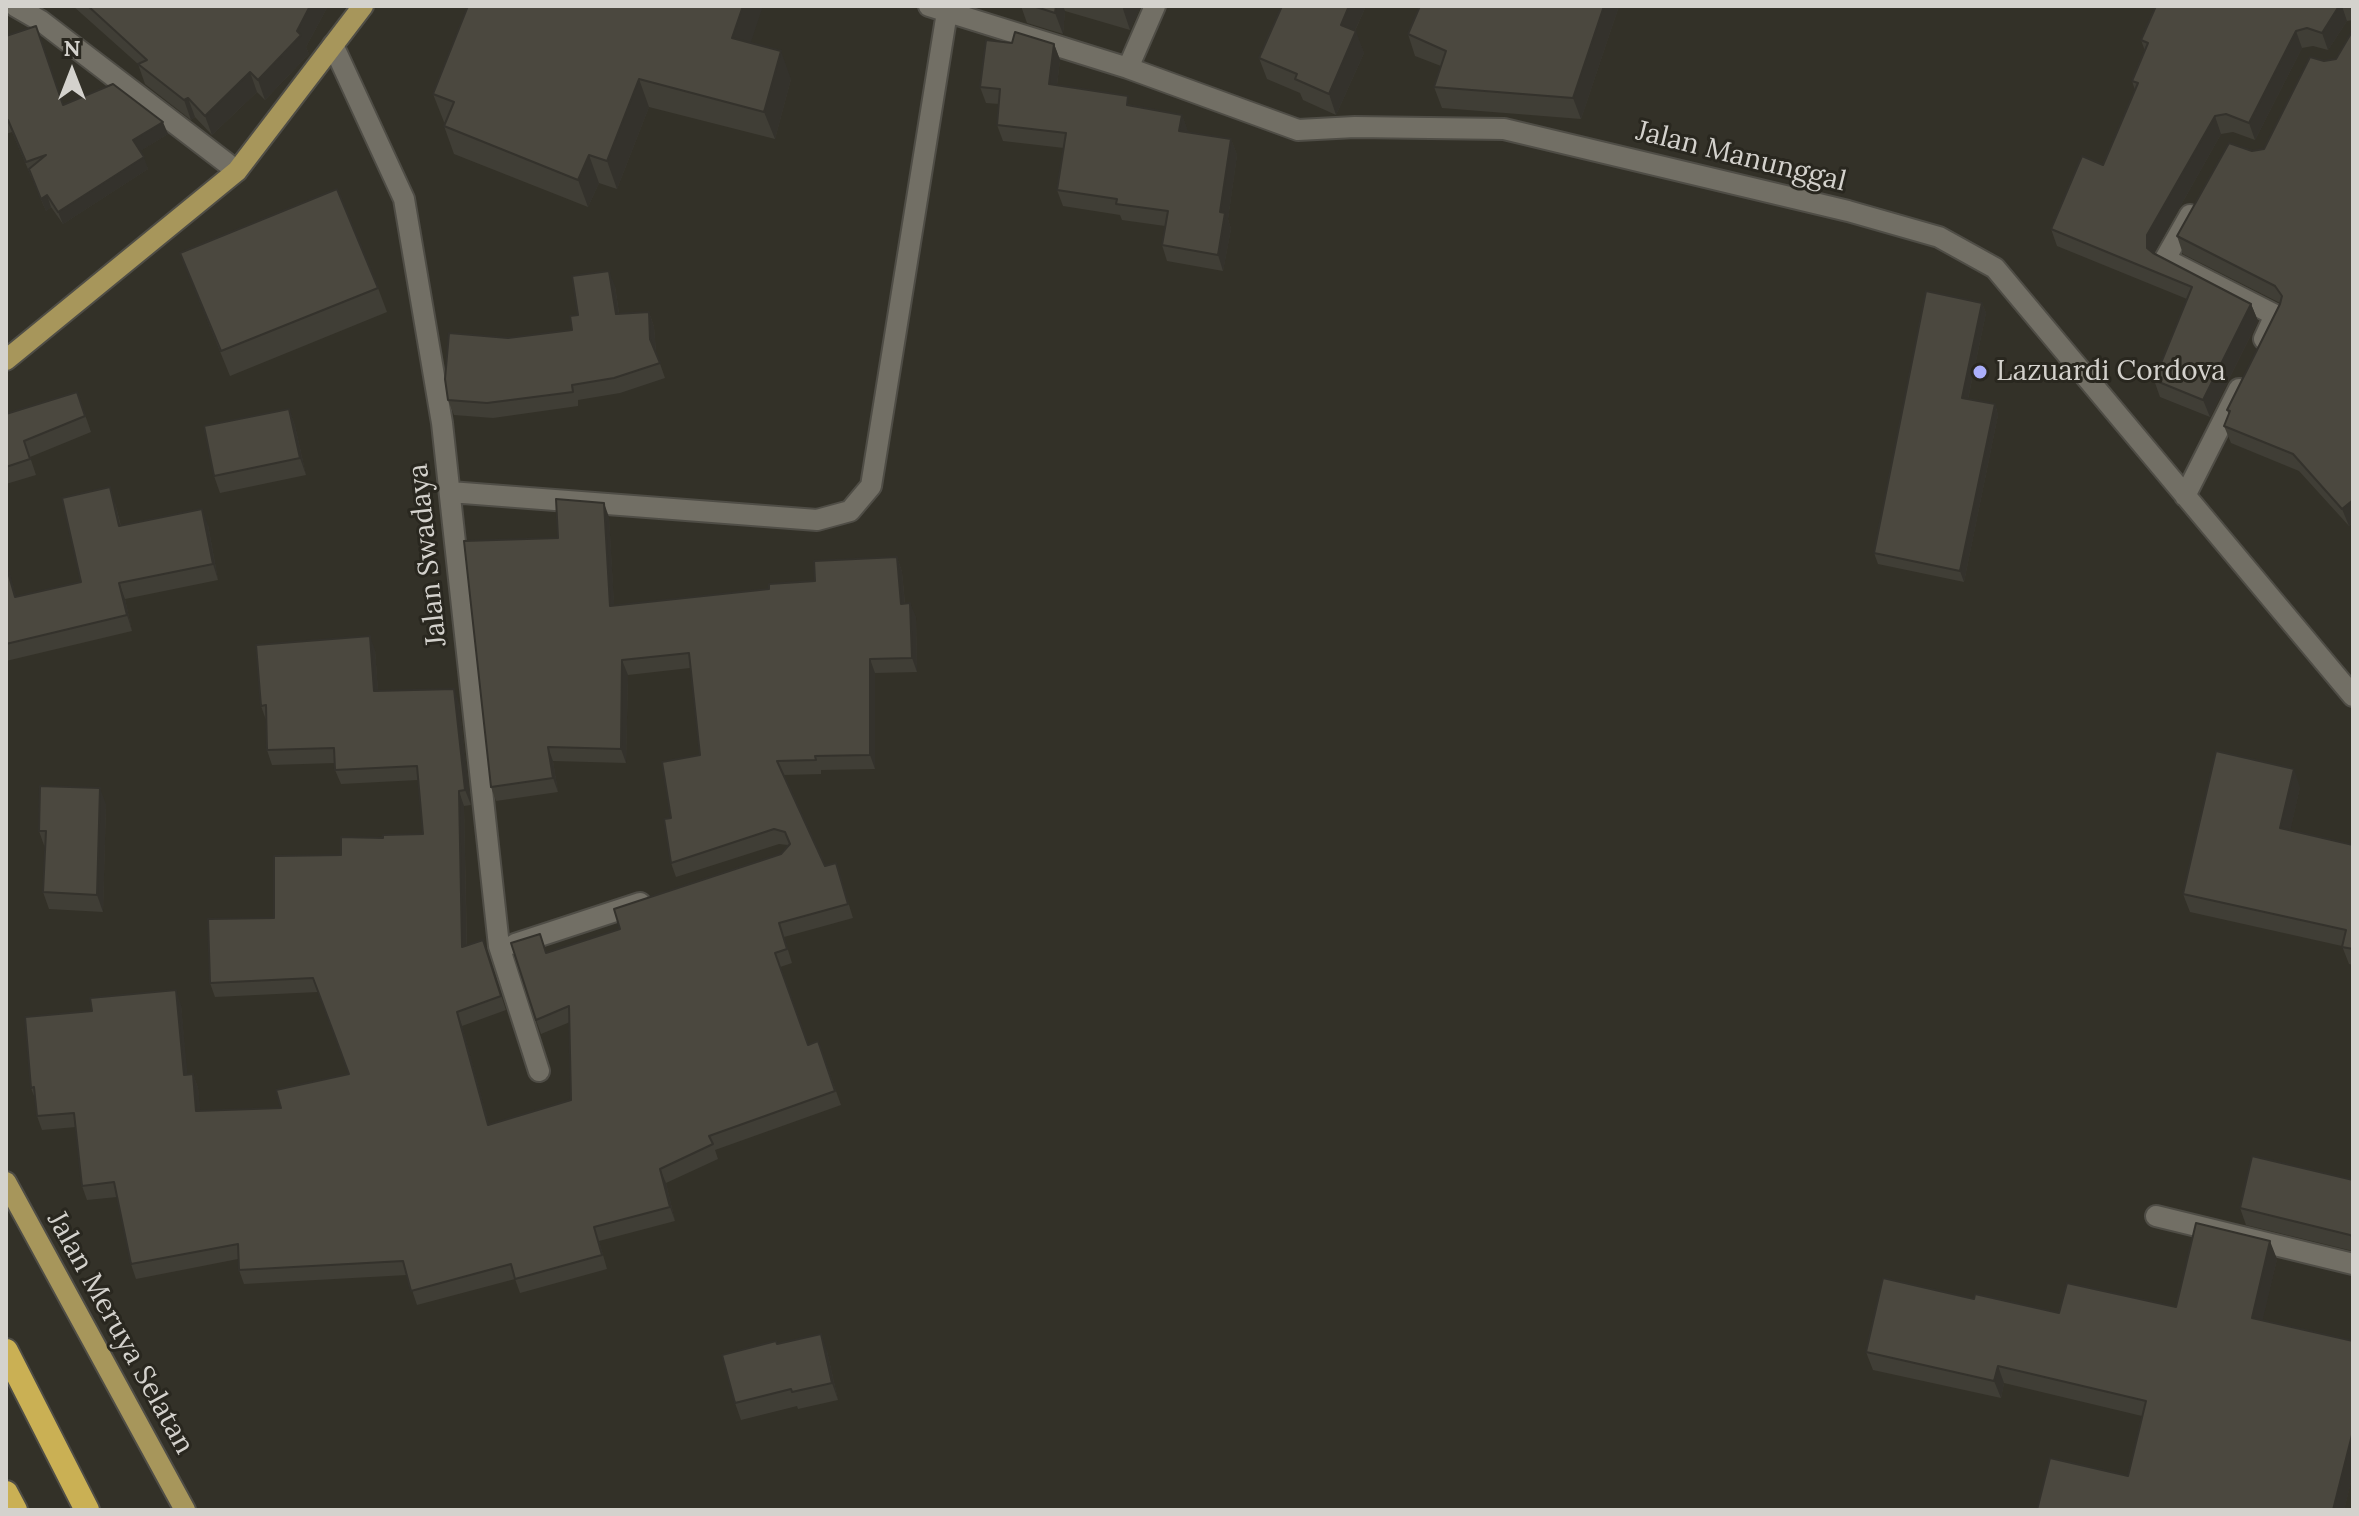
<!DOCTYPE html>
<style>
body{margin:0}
#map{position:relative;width:2359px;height:1516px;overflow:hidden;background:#333128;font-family:Lora,serif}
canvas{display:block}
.frame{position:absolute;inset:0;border:8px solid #d4d2cd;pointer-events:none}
.north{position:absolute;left:32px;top:32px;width:80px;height:80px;-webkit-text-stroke:6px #29271f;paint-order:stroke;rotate:0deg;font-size:22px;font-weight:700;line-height:32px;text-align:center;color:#d4d2cd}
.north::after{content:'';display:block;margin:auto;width:28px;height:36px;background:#d4d2cd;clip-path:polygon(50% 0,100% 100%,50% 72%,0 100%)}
</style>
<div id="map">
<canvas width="2359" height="1516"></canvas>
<div class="frame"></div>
<div class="north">N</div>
</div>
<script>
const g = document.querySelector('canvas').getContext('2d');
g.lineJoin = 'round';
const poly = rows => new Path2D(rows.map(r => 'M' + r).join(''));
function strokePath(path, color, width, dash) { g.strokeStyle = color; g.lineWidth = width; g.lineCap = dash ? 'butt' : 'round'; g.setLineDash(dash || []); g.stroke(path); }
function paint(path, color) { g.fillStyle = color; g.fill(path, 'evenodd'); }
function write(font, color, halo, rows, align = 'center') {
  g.font = font + ' Lora,serif'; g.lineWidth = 6; g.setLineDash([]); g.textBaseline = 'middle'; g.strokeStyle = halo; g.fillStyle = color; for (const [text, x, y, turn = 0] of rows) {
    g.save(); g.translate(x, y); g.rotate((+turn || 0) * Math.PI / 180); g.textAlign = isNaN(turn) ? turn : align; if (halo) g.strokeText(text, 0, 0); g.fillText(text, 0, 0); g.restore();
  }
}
const minor = poly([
 [15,6,41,21,237,171],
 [929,6,1128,68,1298,130,1355,127,1504,129,1848,211,1939,237,1995,268,2353,696],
 [333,45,404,199,442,423,499,946,539,1071],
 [1128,68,1155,6],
 [2190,215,2165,259,2275,315,2264,339],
 [450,492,817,520,850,511,871,486,947,12],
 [2185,496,2239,389],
 [515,944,640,903],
 [2156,1216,2353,1264]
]);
const major = poly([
 [6,360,237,171,363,6],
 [6,1182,185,1510]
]);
const highway = poly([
 [6,1351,87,1510],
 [6,1493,15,1510]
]);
const wall = poly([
 [73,6,328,6,306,47,309,54,265,100,257,92,212,135,195,117,191,120,145,84,138,64],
 [1021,6,1141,6,1130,30,1065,11,1063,34,1027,23],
 [1282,6,1366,6,1355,31,1364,53,1336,115,1303,100,1300,93,1267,79,1259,58],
 [1420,6,1619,6,1581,119,1442,108,1434,87,1441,66,1415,56,1408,34],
 [2156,6,2353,6,2353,20,2347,21,2328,50,2313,46,2302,48,2255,140,2233,132,2221,134,2154,253,2251,304,2258,321,2210,417,2160,397,2154,380,2187,299,2057,246,2051,229,2103,165,2135,90,2132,81,2145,51,2141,40],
 [2353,30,2353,522,2349,526,2299,471,2231,443,2224,426,2229,415,2227,410,2280,303,2183,254,2177,236,2252,151,2264,149,2324,61,2336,59],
 [6,36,63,105,168,134,140,151,148,169,63,224,51,207,46,211,12,132,6,134],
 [750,43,791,79,775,139,649,107,617,189,599,183,588,207,454,154,444,126,445,123,444,122,433,94],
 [1012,43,1054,44,1060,60,1057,85,1131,105,1182,115,1188,132,1231,139,1237,155,1228,219,1231,229,1223,271,1167,261,1162,245,1165,226,1122,220,1120,215,1063,206,1057,190,1064,148,1003,141,997,125,999,104,986,103,980,87],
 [180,253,378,288,387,312,230,376],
 [615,286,619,313,649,312,654,327,656,352,665,378,620,393,578,400,578,406,493,418,454,415,448,400,508,338,572,330,578,315],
 [1982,303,1986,313,1968,399,1995,404,1998,415,1964,582,1878,564,1874,553],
 [77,392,91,432,30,457,36,475,6,484,6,414],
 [289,409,295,426,306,475,220,493,214,476],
 [115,503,121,526,208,525,218,580,125,599,132,631,6,661,6,560,16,597,81,582],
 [609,517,614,606,769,589,815,581,897,557,902,572,905,604,916,617,917,672,875,673,875,769,821,770,821,774,784,775,825,866,836,863,853,918,784,937,792,963,780,967,808,1045,818,1041,841,1105,715,1150,718,1159,666,1183,675,1221,599,1241,607,1269,520,1293,515,1279,417,1305,407,1275,244,1284,239,1270,238,1259,136,1279,131,1264,117,1197,87,1200,82,1186,76,1127,42,1130,37,1116,36,1101,31,1088,92,1011,181,1005,187,1075,193,1074,198,1088,200,1111,281,1108,349,1074,318,992,215,997,210,983,274,918,341,855,383,838,423,834,418,780,341,784,335,770,335,763,272,765,267,750,266,720,261,706,375,650,378,691,459,703,471,805,464,806,467,945,483,940,506,1010,462,1026,489,1125,571,1100,570,1022,541,1034,536,1020,546,953,620,929,781,854,788,845,779,844,676,877,671,863,671,818,700,755,690,668,628,675,626,763,553,761,558,792,496,801,491,787,558,538],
 [2300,787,2290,831,2353,845,2353,965,2349,964,2342,946,2190,912,2183,894],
 [106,804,103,912,49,909,43,892,45,848,39,831],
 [2353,1180,2353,1251,2246,1225,2240,1208],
 [2277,1259,2262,1321,2353,1341,2353,1474,2344,1510,2037,1510,2128,1476,2142,1416,2004,1383,2001,1398,1873,1370,1866,1352,1974,1299,2059,1313,2176,1307],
 [777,1344,827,1351,838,1400,798,1409,797,1406,741,1420,735,1403]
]);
const shadedWall = poly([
 [310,6,328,6,306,47,309,54,265,100,258,80,297,31],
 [743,6,763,6,743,66,732,38],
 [1056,6,1063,6,1065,11,1063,34,1055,13],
 [1124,6,1141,6,1130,30,1123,9],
 [1349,6,1366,6,1348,46,1341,25],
 [1604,6,1619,6,1581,119,1573,98],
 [2339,6,2342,6,2347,21,2328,50,2322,33],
 [1356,31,1364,53,1336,115,1329,94],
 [2296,31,2302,48,2255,140,2249,123],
 [1054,44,1060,60,1055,100,1049,84],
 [781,51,791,79,775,139,764,112],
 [250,72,257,92,212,135,205,116],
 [639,79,649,107,617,189,607,161],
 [188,98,195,117,191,120,184,100],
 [1182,115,1188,131,1185,147,1179,131],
 [2215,116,2221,134,2154,253,2154,265,2147,248,2147,235],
 [163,122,168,134,137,153,133,140],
 [1231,139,1237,155,1228,219,1231,229,1223,271,1218,255,1220,212],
 [589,155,599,183,588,207,578,180],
 [144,157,148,169,63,224,58,212],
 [47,195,51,207,46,211,41,199],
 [609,271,615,286,621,328,616,314],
 [1982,303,1986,313,1966,408,1962,398],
 [2251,304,2258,321,2210,417,2203,400],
 [649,312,654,327,656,354,650,339],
 [1995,404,1998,415,1964,582,1960,571],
 [289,409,295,426,306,475,300,458],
 [110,487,115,503,124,542,119,526],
 [2353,500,2353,522,2349,526,2342,509],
 [604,503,609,517,615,621,610,606],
 [202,509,208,525,218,580,213,564],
 [897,557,902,572,906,618,901,604],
 [6,560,21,613,6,565],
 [119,583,125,599,132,631,127,615],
 [910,603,916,617,917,672,912,658],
 [370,636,375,650,379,705,374,691],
 [870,659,875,673,875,769,870,755],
 [622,660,628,675,626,763,621,749],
 [454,689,459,703,471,805,465,790],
 [548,747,553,761,558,792,553,778],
 [2294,769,2300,787,2287,846,2280,828],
 [100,788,106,804,103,912,97,895],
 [459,791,464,806,467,961,462,947],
 [176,990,181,1005,189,1089,184,1075],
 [457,1012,462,1026,493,1139,488,1125],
 [193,1074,198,1088,202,1126,196,1111],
 [660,1169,666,1183,675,1221,670,1207],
 [2270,1241,2277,1259,2259,1336,2252,1318],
 [821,1334,827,1351,838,1400,832,1383],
 [1998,1366,2004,1383,2001,1398,1994,1381],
 [2353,1431,2353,1474,2344,1510,2333,1510]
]);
const building = poly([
 [88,6,310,6,297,31,301,35,258,80,250,72,205,116,188,98,184,100,138,64,147,60,88,6],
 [468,6,743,6,732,38,781,51,764,112,639,79,607,161,589,155,578,180,444,126,454,102,433,94,468,6],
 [1033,6,1056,6,1055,13,1033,6],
 [1282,6,1349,6,1341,25,1356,31,1329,94,1295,79,1297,74,1259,58,1282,6],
 [1420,6,1604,6,1573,98,1434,87,1446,51,1408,34,1420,6],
 [2156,6,2339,6,2322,33,2307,28,2296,31,2249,123,2226,114,2215,116,2147,235,2147,248,2153,253,2251,304,2203,400,2154,380,2192,287,2051,229,2082,156,2103,165,2138,83,2132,81,2148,43,2141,40,2156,6],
 [36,26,63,105,113,84,163,122,133,140,144,157,58,212,47,195,41,199,29,169,46,155,26,162,8,120,6,121,6,36,36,26],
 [2353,30,2353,500,2342,509,2293,454,2224,426,2230,411,2227,410,2280,304,2282,296,2275,286,2177,236,2229,143,2252,151,2264,149,2310,57,2324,61,2336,59,2353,30],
 [1015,32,1054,44,1049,84,1128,96,1127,105,1182,115,1179,131,1231,139,1220,212,1225,213,1218,255,1162,245,1168,211,1116,204,1117,199,1057,190,1066,133,997,125,1000,89,980,87,986,40,1012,43,1015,32],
 [337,189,378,288,221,351,180,253,337,189],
 [609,271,616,314,649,312,650,339,660,363,614,378,572,385,573,392,487,403,448,400,445,379,449,333,508,338,572,330,570,316,578,315,572,276,609,271],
 [1926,291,1982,303,1962,398,1995,404,1960,571,1874,553,1926,291],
 [77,392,85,416,24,441,30,459,6,467,6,414,77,392],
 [289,409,300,458,214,476,204,426,289,409],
 [110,487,119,526,202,509,213,564,119,583,127,615,6,644,6,565,15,597,81,582,62,498,110,487],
 [556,499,604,503,610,606,769,589,769,584,815,581,814,561,897,557,901,604,910,603,912,658,870,659,870,755,815,756,816,760,777,761,825,866,836,863,848,904,779,923,787,949,775,953,808,1045,818,1041,835,1091,709,1136,713,1144,660,1169,670,1207,594,1227,602,1255,515,1279,511,1264,411,1291,403,1261,239,1270,238,1244,131,1264,114,1182,82,1186,74,1113,37,1116,34,1087,31,1088,25,1017,92,1011,90,998,176,990,184,1075,193,1074,196,1111,281,1108,276,1090,349,1074,336,1039,313,978,210,983,208,919,274,918,274,856,341,855,341,837,383,838,383,835,423,834,417,766,335,770,334,748,267,750,266,705,261,706,256,645,370,636,374,691,454,689,465,790,459,791,462,947,483,940,501,996,457,1012,488,1125,571,1100,569,1006,536,1020,511,943,540,934,546,953,620,929,614,909,781,854,790,844,785,832,774,829,671,863,664,819,671,818,662,762,700,755,689,653,622,660,621,749,548,747,553,778,491,787,464,541,558,538,556,499],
 [2216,751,2294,769,2280,828,2353,845,2353,949,2342,947,2346,930,2183,894,2216,751],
 [40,786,100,788,97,895,43,892,46,831,39,831,40,786],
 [2252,1156,2353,1180,2353,1237,2350,1235,2240,1208,2252,1156],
 [2196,1223,2270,1241,2252,1318,2353,1341,2353,1431,2333,1510,2037,1510,2050,1458,2128,1476,2146,1401,1998,1366,1994,1381,1866,1352,1883,1278,1974,1299,1975,1294,2059,1313,2067,1283,2176,1307,2196,1223],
 [821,1334,832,1383,792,1392,791,1389,735,1403,722,1355,776,1341,777,1344,821,1334]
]);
const markers = [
 [1980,372,8,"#abaffb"]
];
const streetNames = [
 ["Jalan Manunggal",1741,157,14],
 ["Jalan Swadaya",428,555,-96],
 ["Jalan Meruya Selatan",120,1333,61]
];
const poiNames = [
 ["Lazuardi Cordova",1996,372]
];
strokePath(minor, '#4f4d46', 24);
strokePath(major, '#4f4d46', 24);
strokePath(highway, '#4f4d46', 28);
strokePath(minor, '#726f65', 20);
strokePath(major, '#a7965b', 20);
strokePath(highway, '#cab054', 24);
paint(wall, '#403e36');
paint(shadedWall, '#34322c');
paint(building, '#4b483f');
strokePath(building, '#34322c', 2);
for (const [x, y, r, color] of markers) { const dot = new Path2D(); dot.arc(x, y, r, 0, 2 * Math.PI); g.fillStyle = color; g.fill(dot); strokePath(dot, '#29271f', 3); }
write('28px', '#d4d2cd', '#29271f', streetNames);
write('28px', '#d4d2cd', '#29271f', poiNames, 'left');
</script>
